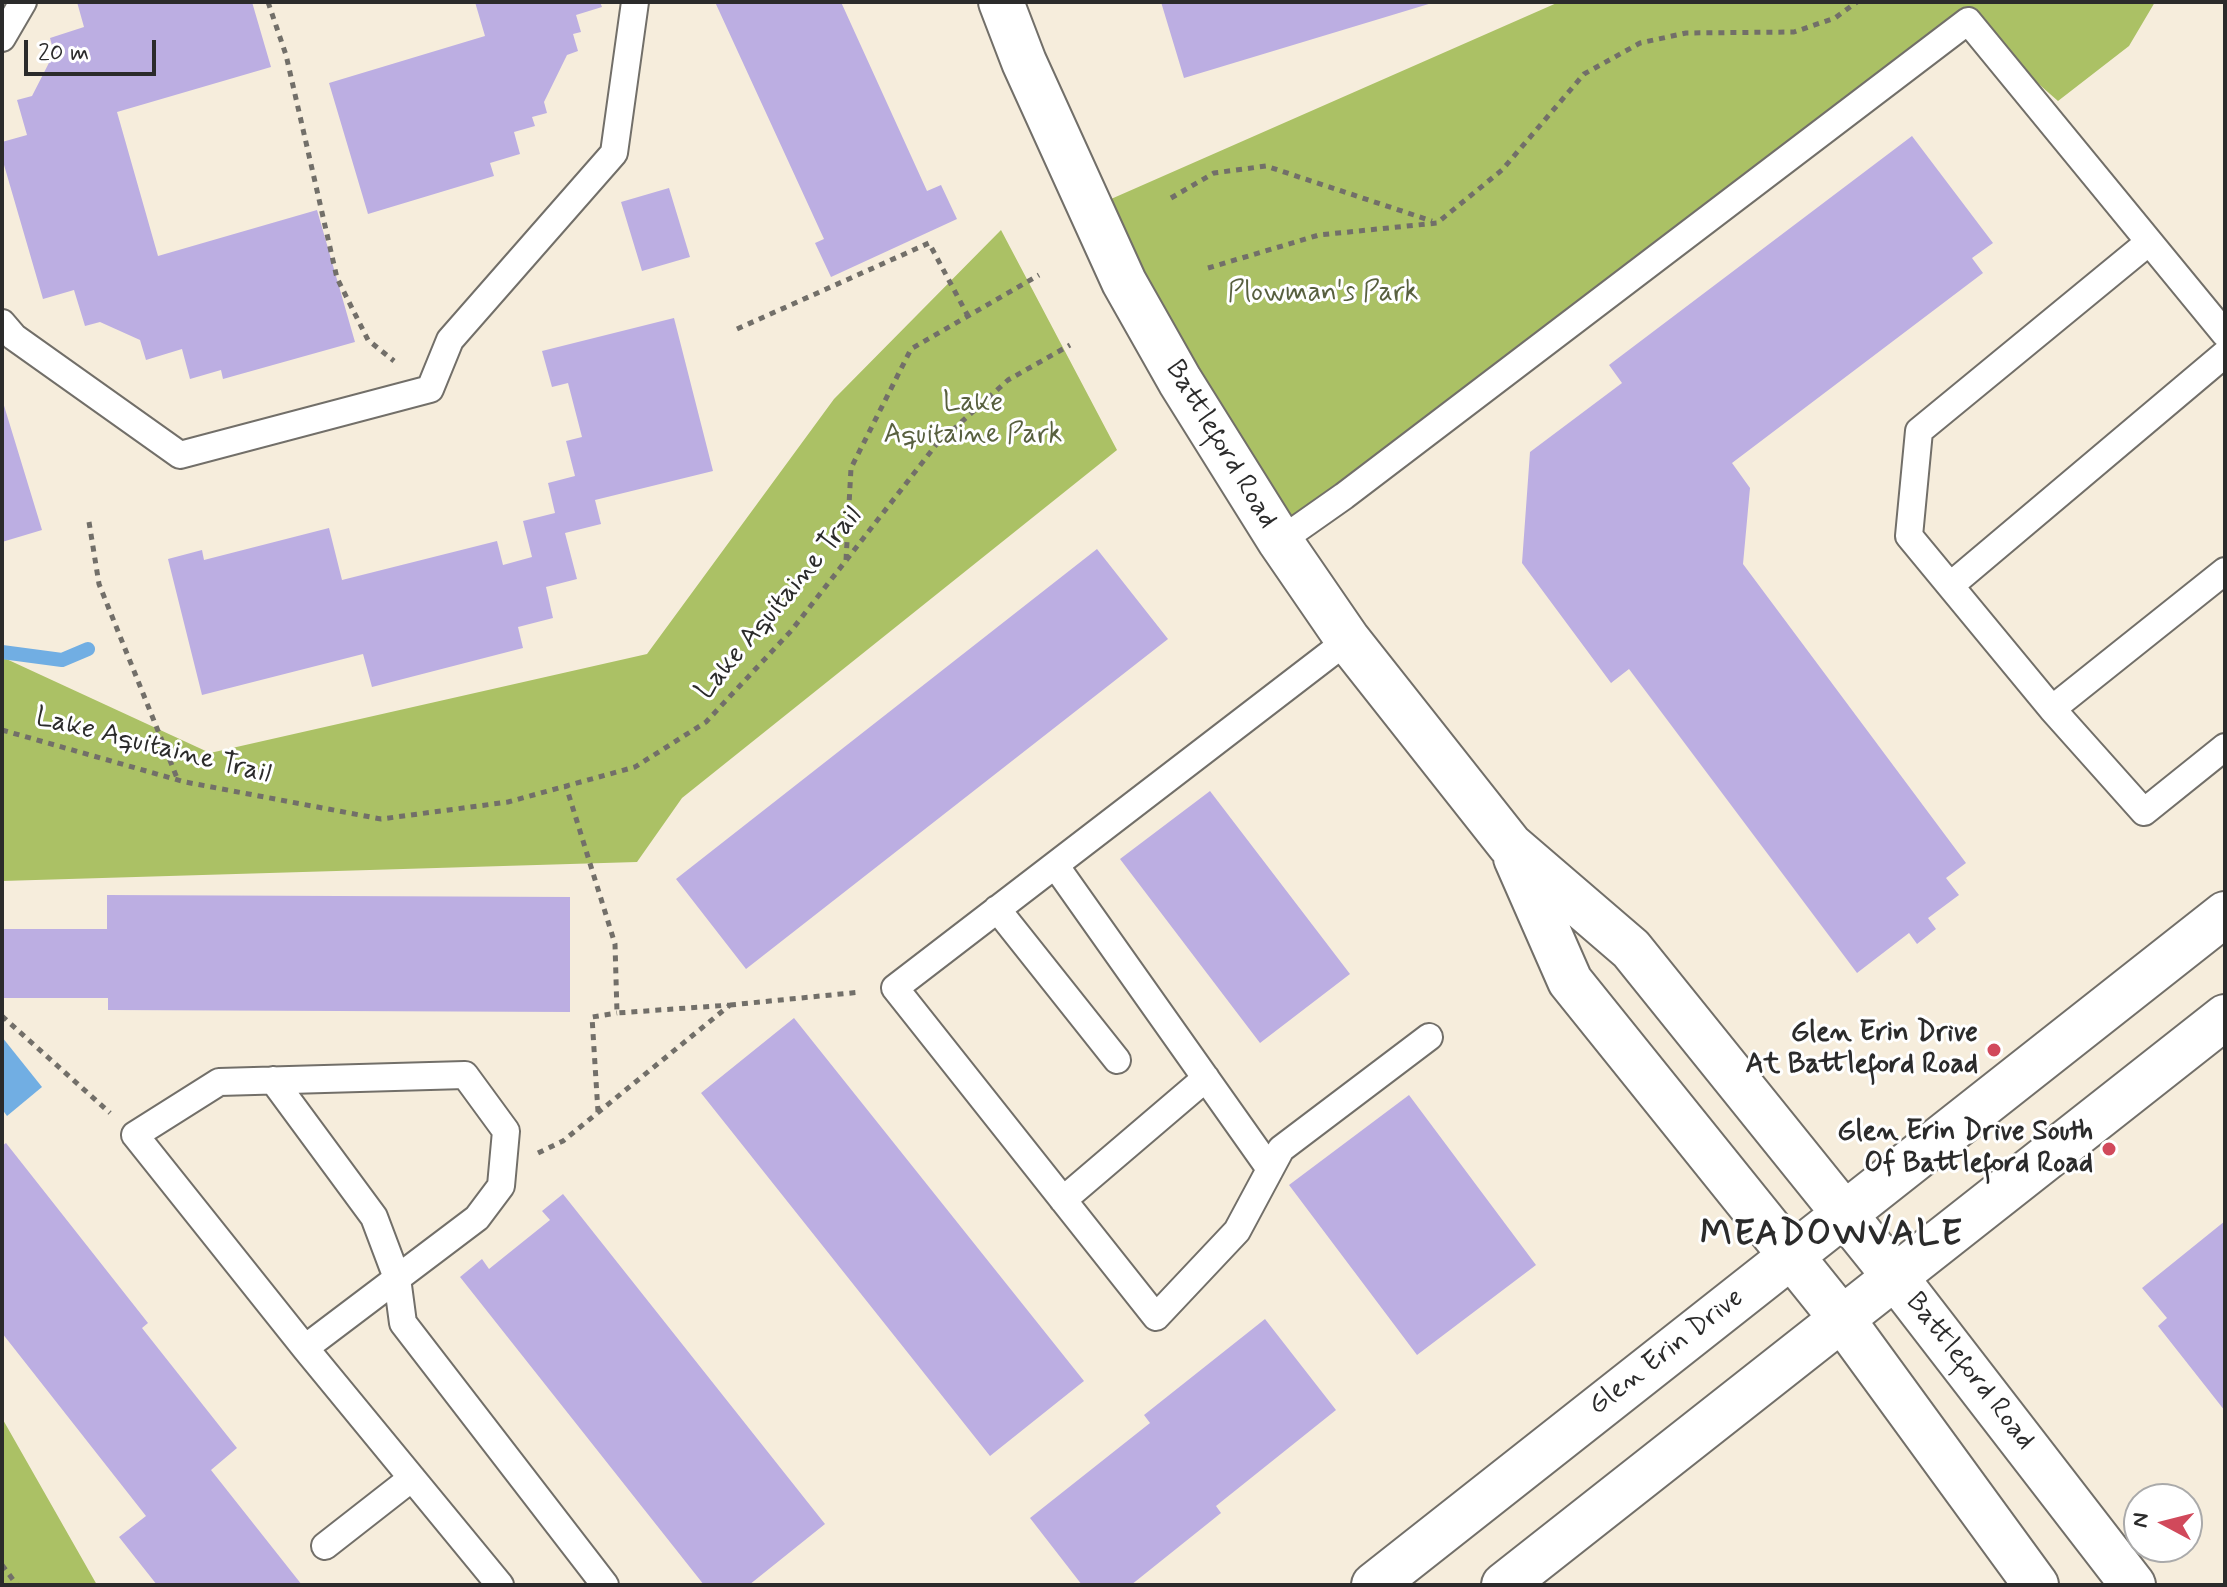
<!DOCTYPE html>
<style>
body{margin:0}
#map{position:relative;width:2227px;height:1587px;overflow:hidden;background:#f6eddc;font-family:Mynerve,sans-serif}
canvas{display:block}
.frame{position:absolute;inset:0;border:4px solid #2b2b2b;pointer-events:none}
.north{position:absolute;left:2123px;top:1483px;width:80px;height:80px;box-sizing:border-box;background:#fff;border:2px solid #aaa;border-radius:50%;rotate:277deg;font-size:22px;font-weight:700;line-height:32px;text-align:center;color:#2b2b2b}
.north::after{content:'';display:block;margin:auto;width:28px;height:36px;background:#d1495b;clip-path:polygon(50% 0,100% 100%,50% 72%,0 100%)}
.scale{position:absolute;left:24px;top:40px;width:132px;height:36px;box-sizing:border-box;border:4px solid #2b2b2b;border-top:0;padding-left:10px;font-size:24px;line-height:28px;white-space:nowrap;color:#2b2b2b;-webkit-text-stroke:6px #fff;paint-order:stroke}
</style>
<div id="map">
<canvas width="2227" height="1587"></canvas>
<div class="frame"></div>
<div class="north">N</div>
<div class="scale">20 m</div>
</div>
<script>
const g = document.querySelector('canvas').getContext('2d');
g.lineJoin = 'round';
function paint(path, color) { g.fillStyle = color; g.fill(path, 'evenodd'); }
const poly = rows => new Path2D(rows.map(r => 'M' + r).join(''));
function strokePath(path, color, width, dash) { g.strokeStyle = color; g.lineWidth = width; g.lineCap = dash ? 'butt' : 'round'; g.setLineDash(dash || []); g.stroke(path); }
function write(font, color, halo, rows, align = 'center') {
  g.font = font + ' Mynerve,sans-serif'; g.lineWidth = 6; g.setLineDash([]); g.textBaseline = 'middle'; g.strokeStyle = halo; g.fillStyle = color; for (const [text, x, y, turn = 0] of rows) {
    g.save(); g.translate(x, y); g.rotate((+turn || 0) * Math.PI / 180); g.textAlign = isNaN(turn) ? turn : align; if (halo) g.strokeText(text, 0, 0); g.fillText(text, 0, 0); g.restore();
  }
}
const green = poly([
 [1559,2,2155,2,2129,46,2058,101,1968,22,1280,541,1086,210],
 [1001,230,1117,450,682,798,637,862,2,881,2,657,210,753,647,654,834,399],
 [2,1418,97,1585,2,1585]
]);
const water = poly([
 [2,1037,42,1087,7,1116,2,1109]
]);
const stream = poly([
 [2,652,62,660,88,649]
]);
const building = poly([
 [77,2,252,2,271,67,117,112,158,256,317,210,355,342,223,379,221,370,190,379,182,349,146,360,140,340,100,322,85,326,74,290,43,299,2,158,2,142,27,135,17,100,32,96,54,53,50,38,84,27],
 [475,2,600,2,602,7,576,15,581,32,573,34,578,51,567,55,544,102,547,113,532,117,535,126,514,132,520,154,490,163,494,176,368,214,329,83,485,36],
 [715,2,841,2,927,191,941,185,957,219,831,277,815,243,824,239],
 [1161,2,1432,2,1432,3,1184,78],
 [1912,136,1993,243,1972,258,1983,273,1732,463,1750,488,1743,564,1966,863,1946,878,1959,895,1928,918,1936,929,1917,944,1909,933,1857,973,1629,669,1611,683,1522,563,1530,452,1622,383,1609,365],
 [669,188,690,257,642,271,621,202],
 [674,318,713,471,595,500,601,524,565,533,577,579,546,587,553,618,518,627,523,648,372,687,363,654,202,695,168,559,202,550,204,560,329,528,342,580,497,541,503,565,532,557,523,521,555,513,548,483,575,476,566,441,582,437,568,383,552,387,542,351],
 [2,399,42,530,2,542],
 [1097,549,1168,639,746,969,676,879],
 [1210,791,1350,974,1260,1043,1120,859],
 [107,895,570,897,570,1012,108,1010,108,998,2,998,3,929,107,929],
 [794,1018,1084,1381,990,1456,701,1093],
 [1409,1095,1536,1265,1417,1355,1289,1185],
 [6,1143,148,1323,142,1328,237,1448,211,1470,302,1585,157,1585,119,1537,146,1516,2,1333,2,1146],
 [563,1194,825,1524,749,1585,704,1585,460,1277,482,1259,489,1269,550,1220,542,1211],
 [2225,1221,2225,1411,2158,1326,2167,1318,2142,1288],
 [1265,1319,1336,1410,1216,1506,1221,1513,1131,1585,1082,1585,1030,1518,1150,1423,1144,1415]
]);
const path = poly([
 [268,2,286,55,337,278,368,340,394,361],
 [2224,2,2225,2],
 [1171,198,1214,173,1266,166,1432,221],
 [1208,268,1319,235,1437,223,1502,170,1584,74,1640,43,1686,33,1794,32,1835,18,1857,2],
 [737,329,929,243,968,316],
 [89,522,99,584,177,778],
 [846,560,851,468,911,349,1039,275],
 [2,730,185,782,381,819,508,802,635,767,706,722,791,631,936,445,1008,380,1070,345],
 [730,1005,861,992],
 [2,1016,110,1113],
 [598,1112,592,1017,617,1013],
 [538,1153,563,1141,730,1005,617,1013,615,944,566,786],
 [2,1565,17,1585]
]);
const service = poly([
 [2,38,23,2],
 [2149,242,1919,431,1909,536,2052,709,2144,812,2225,747],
 [2,323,14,337,180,455,430,389,450,340,614,153,635,2],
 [1280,541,1344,496,1968,21,2225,334],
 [1951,585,2225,354],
 [1348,640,895,988,1156,1317,1237,1231,1281,1149,1429,1037],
 [2052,709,2225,571],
 [1055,865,1270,1169],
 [997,909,1117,1060],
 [273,1080,374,1217,397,1278,403,1323,605,1585],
 [1063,1200,1206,1078],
 [305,1348,477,1218,501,1186,506,1131,465,1075,219,1082,135,1135,305,1348,500,1585],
 [325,1546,412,1478]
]);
const tertiary = poly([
 [1001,2,1024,62,1124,282,1180,381,1280,541,1348,640,1510,845,1631,949,1896,1278,2133,1585],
 [1516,858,1570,981,1842,1319,2036,1585],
 [1374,1585,2225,914],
 [1504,1585,2225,1017]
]);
const markers = [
 [1994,1050,8,"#d1495b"],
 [2109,1149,8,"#d1495b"]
];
const parkNames = [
 ["Plowman's Park",1323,294],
 ["Lake",973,404],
 ["Aquitaine Park",973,436]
];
const streetNames = [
 ["Battleford Road",1220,445,59],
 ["Lake Aquitaine Trail",780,604,-50],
 ["Lake Aquitaine Trail",153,747,14],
 ["Glen Erin Drive",1667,1353,-38],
 ["Battleford Road",1969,1372,52]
];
const poiNames = [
 ["Glen Erin Drive",1978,1034],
 ["At Battleford Road",1978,1066],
 ["Glen Erin Drive South",2093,1133],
 ["Of Battleford Road",2093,1165]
];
const districtNames = [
 ["MEADOWVALE",1832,1236]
];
paint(green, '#abc165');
paint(water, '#71aee3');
strokePath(stream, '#71aee3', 14);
paint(building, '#bcaee2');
strokePath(service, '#726f69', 30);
strokePath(tertiary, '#726f69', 48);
strokePath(path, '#726f69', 5, [6, 6]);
strokePath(service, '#fff', 26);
strokePath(tertiary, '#fff', 44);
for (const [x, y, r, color] of markers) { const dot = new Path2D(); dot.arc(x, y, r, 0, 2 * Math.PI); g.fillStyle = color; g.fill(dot); strokePath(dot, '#fff', 3); }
write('28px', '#58603f', '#fff', parkNames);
write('28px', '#2b2b2b', '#fff', streetNames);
write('bold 28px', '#2b2b2b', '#fff', poiNames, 'right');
g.letterSpacing = '2px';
write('bold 36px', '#2b2b2b', '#fff', districtNames);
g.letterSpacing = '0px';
</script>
